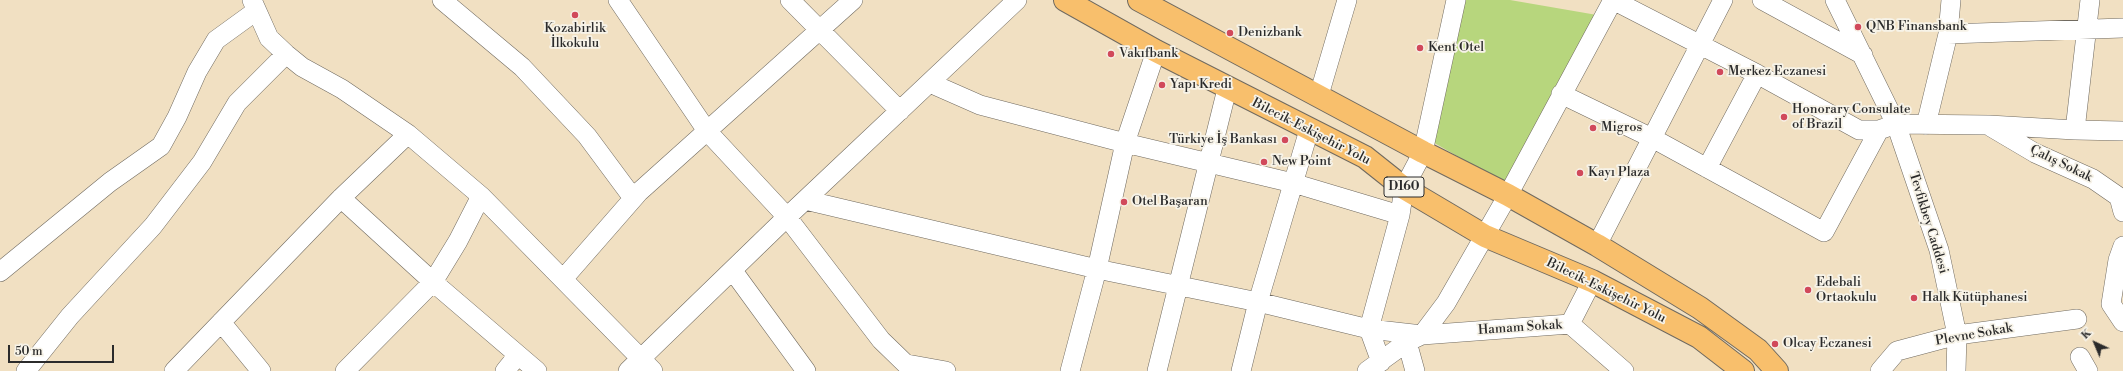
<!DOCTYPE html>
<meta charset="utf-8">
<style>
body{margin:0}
#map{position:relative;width:2123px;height:371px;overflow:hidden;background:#f1e0c2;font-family:"Libre Bodoni",serif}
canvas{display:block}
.north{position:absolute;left:2075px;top:323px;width:40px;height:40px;-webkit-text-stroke:3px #f7f3e8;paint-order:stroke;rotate:316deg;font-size:11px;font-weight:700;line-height:16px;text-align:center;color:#2b2b2b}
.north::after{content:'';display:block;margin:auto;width:14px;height:18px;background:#2b2b2b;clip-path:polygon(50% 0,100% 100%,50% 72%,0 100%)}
.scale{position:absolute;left:8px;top:345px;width:106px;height:18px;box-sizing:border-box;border:2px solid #2b2b2b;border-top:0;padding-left:5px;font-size:12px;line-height:14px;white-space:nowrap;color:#2b2b2b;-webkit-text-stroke:3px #f7f3e8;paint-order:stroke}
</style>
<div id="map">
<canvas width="2123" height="371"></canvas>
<div class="north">K</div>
<div class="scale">50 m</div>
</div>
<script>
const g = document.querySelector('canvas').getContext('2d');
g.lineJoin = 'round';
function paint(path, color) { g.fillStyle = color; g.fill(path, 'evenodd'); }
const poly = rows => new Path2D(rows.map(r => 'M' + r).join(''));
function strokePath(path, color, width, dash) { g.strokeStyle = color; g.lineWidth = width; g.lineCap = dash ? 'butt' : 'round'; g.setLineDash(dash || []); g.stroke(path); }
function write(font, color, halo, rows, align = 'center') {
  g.font = font + ' "Libre Bodoni",serif'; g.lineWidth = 3.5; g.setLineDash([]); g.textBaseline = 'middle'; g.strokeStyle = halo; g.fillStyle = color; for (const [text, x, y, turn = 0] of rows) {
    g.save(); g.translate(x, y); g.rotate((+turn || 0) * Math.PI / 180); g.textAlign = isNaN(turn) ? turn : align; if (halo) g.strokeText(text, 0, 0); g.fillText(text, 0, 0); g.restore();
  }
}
const green = poly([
 [1461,0,1510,0,1597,15,1509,186,1431,141]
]);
const minor = poly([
 [252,0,269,38,286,54,302,67,342,89,408,134,481,196,653,371],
 [442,0,522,67,587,136,633,198],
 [618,0,707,131,787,217,881,340,913,371],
 [790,0,900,111],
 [1613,0,1757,74,1859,130,1879,130,1896,124,1989,125,2075,130,2123,131],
 [1762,0,1863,55],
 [1835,0,1896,124,1939,250,1957,335,1956,371],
 [1948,34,2123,28],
 [930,83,980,105,1125,143,1293,183,1400,215],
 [1561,94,1654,139,1824,232,1879,130],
 [1319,95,1347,0],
 [1926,125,1948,34,1951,0],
 [1991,127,2035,153,2093,179,2119,197,2123,212],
 [2075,130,2090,0],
 [1707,168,1757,74],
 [341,198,433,282,537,371],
 [805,200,1097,269,1258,302,1369,329,1422,335,1570,324,1624,371],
 [1597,245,1723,0],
 [2123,246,2118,260,2111,304,2123,322],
 [733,271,806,371],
 [0,272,110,182,161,146,177,117,197,72,216,40,256,11],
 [563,279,639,192,853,0],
 [221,322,261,371],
 [1570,324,1592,281],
 [1407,342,1415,371],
 [2080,357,2088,371],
 [1381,362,1369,329,1400,215,1404,188,1423,152,1456,0],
 [907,364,946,371],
 [26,371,70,316,153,226,202,162,237,103,286,54],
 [174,371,341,198,408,134],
 [345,371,433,282,458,241,481,196],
 [505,371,518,355],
 [628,371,787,217,1017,0],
 [1070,371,1097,269,1125,143,1156,51],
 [1157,371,1227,89],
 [1241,371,1258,302,1309,130],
 [1367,371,1407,342,1422,335,1446,303,1508,195,1613,0],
 [1880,371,1897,351,1957,335,2077,319]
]);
const major = poly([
 [1065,0,1156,51,1365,157,1404,188,1485,236,1592,281,1699,337,1743,371],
 [1139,0,1423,152,1508,195,1597,245,1700,308,1758,350,1777,371]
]);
const markers = [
 [575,15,4,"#d1495b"],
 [1858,27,4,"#d1495b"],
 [1230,33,4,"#d1495b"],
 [1420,48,4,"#d1495b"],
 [1111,54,4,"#d1495b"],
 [1720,72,4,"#d1495b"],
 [1162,85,4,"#d1495b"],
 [1784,117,4,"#d1495b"],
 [1593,128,4,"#d1495b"],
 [1285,140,4,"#d1495b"],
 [1264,162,4,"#d1495b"],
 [1580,173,4,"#d1495b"],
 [1124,202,4,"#d1495b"],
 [1808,290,4,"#d1495b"],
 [1914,298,4,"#d1495b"],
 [1775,344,4,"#d1495b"]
];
const shields = [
 [1404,187,40]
];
const shieldNames = [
 ["D160",1404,187]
];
const poiNames = [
 ["QNB Finansbank",1866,27],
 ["Kozabirlik",575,29,"center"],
 ["İlkokulu",575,44,"center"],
 ["Denizbank",1238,33],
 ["Kent Otel",1428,48],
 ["Vakıfbank",1119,54],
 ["Merkez Eczanesi",1728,72],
 ["Yapı Kredi",1170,85],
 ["Honorary Consulate",1792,110],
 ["of Brazil",1792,125],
 ["Migros",1601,128],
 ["Türkiye İş Bankası",1277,140,"right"],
 ["New Point",1272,162],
 ["Kayı Plaza",1588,173],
 ["Otel Başaran",1132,202],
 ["Edebali",1816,283],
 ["Ortaokulu",1816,298],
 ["Halk Kütüphanesi",1922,298],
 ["Olcay Eczanesi",1783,344]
];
const streetNames = [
 ["Bilecik-Eskişehir Yolu",1311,132,27],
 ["Çalış Sokak",2061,164,26],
 ["Tevfikbey Caddesi",1928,223,73],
 ["Bilecik-Eskişehir Yolu",1606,291,26],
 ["Hamam Sokak",1520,328,-4],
 ["Plevne Sokak",1974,335,-10]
];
paint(green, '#b7d67d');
strokePath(minor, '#706a60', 20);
strokePath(major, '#706a60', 24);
strokePath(minor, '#fff', 19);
strokePath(major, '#f8bf6c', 22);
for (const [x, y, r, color] of markers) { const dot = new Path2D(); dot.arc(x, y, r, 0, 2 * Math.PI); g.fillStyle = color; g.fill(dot); strokePath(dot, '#f7f3e8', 1.5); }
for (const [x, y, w] of shields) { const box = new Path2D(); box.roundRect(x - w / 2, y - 10, w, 20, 3); g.fillStyle = '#f7f3e8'; g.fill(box); strokePath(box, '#2b2b2b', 1); }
write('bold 12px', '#2b2b2b', null, shieldNames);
write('13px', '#2b2b2b', '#f7f3e8', poiNames, 'left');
write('13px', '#2b2b2b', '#f7f3e8', streetNames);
</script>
